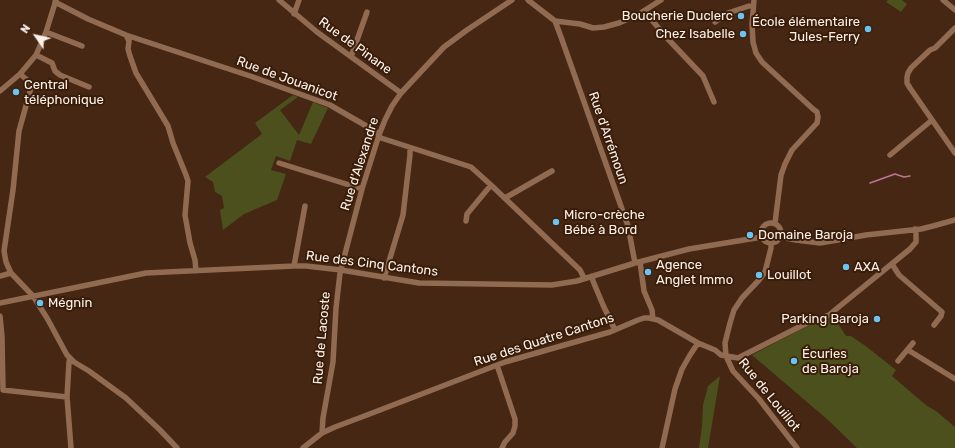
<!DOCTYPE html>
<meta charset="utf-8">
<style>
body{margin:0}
#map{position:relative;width:955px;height:448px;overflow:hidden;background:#452714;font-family:Rubik,sans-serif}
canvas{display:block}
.north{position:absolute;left:16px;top:16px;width:40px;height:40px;-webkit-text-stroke:3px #3a1d09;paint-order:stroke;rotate:304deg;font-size:11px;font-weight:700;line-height:16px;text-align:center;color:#fdf1ea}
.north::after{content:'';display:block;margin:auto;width:14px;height:18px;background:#fdf1ea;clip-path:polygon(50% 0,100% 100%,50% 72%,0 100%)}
</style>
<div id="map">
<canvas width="955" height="448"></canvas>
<div class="north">N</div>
</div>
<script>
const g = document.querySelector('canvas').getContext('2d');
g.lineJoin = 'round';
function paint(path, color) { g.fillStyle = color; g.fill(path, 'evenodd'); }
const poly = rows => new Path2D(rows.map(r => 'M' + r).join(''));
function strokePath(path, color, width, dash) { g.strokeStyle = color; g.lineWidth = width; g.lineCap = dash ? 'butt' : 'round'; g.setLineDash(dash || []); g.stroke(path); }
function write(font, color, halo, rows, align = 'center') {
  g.font = font + ' Rubik,sans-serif'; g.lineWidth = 4; g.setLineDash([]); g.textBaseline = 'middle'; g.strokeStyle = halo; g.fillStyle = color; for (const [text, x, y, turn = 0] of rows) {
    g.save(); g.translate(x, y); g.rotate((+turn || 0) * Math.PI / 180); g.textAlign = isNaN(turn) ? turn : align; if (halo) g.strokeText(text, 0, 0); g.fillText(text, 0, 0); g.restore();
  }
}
const green = poly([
 [888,0,902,0,907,4,901,12,886,2],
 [293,95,298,97,280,110,299,135,313,102,328,108,311,144,297,140,290,161,276,156,271,170,286,174,277,200,244,214,223,230,220,210,224,208,222,196,215,192,213,182,205,177,262,134,255,123],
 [831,317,834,319,837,322,846,336,851,336,867,347,896,370,892,376,927,406,936,411,955,427,955,448,857,448,828,420,752,355,819,320],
 [720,376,708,448,699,448,702,426,703,405,708,386]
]);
const stream = poly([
 [870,183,895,174,904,177,910,176]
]);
const minor = poly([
 [279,0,317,32,401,93],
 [528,0,555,21,580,24,593,28,604,27,619,23,639,14,661,0],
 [754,0,752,24,753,42,756,53,762,62,813,109,817,112,818,117,817,123,792,150,785,164,781,175,775,223],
 [943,0,955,10],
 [55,2,88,19,126,35,253,77,330,105,375,131,381,138,471,167,491,185,580,270,584,278],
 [646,11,650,18,667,38,703,76,714,102],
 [294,14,299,0],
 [555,21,561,37,628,226,635,263],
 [715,22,728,13,749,6],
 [955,28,935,48,930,50,911,68,908,73,907,77,907,83,910,88,955,153],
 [46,32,82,46],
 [126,35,129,41,128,49,130,56,136,73,168,126,173,143,186,175,188,181,185,215,190,243,195,260,196,271],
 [36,55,52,63,55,71,60,75,89,87],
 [351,57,367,12],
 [0,91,20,74,36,55,46,32,56,0],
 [890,155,932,120],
 [279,163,362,189],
 [505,198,552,171],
 [466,221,467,214,491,185],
 '761 233a10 10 0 1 1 20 0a10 10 0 1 1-20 0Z',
 [780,237,796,240,820,243,826,242,866,235,921,229,933,226,955,220],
 [771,243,771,248,765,272,759,280,742,298,734,310,730,323,725,343,726,356,733,371,759,399,797,448],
 [640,262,644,291,652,310,653,319],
 [892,264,899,275,942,312,941,316,934,325],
 [294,266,305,206],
 [11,273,6,262,4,251,13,190,19,131,32,84,20,74],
 [0,276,11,273,33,296,47,318,67,355,74,362,89,371,126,398,160,430,177,448],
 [592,276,593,281,603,305,615,330],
 [384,278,403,215,410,155,410,148],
 [0,303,146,273,294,266,306,266,341,270,419,283,552,285,577,281,635,263,689,249,762,237],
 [0,316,2,337,3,390,67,397],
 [908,350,955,379],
 [70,358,69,362,67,397,71,448],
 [898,361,913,343],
 [497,365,515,419,515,426,513,433,505,442,502,448],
 [322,433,323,418,333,362,336,308,340,273,362,189,379,135,385,120,392,106,401,93,444,47,467,30,512,0],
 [303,448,322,433,335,427,367,415,505,362,610,332,638,320,644,318,649,318,658,320,698,343,715,350,721,355,738,358,807,323,829,315,835,310,910,249,916,242,916,233,915,229],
 [662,448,675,389,682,369,690,355,698,343]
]);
const markers = [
 [741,16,4,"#6ac3f1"],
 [868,29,4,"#6ac3f1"],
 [743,34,4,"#6ac3f1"],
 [16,92,4,"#6ac3f1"],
 [556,222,4,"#6ac3f1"],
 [750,235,4,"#6ac3f1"],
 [846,267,4,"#6ac3f1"],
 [648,272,4,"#6ac3f1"],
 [759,275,4,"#6ac3f1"],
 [40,303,4,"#6ac3f1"],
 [877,319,4,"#6ac3f1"],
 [794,361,4,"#6ac3f1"]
];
const poiNames = [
 ["Boucherie Duclerc",733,16,"right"],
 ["École élémentaire",860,22,"right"],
 ["Jules-Ferry",860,37,"right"],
 ["Chez Isabelle",735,34,"right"],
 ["Central",24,85],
 ["téléphonique",24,100],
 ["Micro-crèche",564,215],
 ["Bébé à Bord",564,230],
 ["Domaine Baroja",758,235],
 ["Agence",656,265],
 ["Anglet Immo",656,280],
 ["AXA",854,267],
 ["Louillot",767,275],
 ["Mégnin",48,303],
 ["Parking Baroja",869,319,"right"],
 ["Écuries",802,354],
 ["de Baroja",802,369]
];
const streetNames = [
 ["Rue de Pinane",355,46,36],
 ["Rue de Jouanicot",287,79,20],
 ["Rue d'Arrémoun",608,138,71],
 ["Rue d'Alexandre",360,164,-72],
 ["Rue des Cinq Cantons",372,264,7],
 ["Rue de Lacoste",322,338,-85],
 ["Rue des Quatre Cantons",544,340,-18],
 ["Rue de Louillot",769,395,51]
];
paint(green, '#4c501c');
strokePath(stream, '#bc7694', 1.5);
strokePath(minor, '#916a52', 5.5);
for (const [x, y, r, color] of markers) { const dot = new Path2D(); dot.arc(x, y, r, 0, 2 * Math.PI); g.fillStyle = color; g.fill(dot); strokePath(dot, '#3a1d09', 1.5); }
write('13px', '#fdf1ea', '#3a1d09', poiNames, 'left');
write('13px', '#fdf1ea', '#3a1d09', streetNames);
</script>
